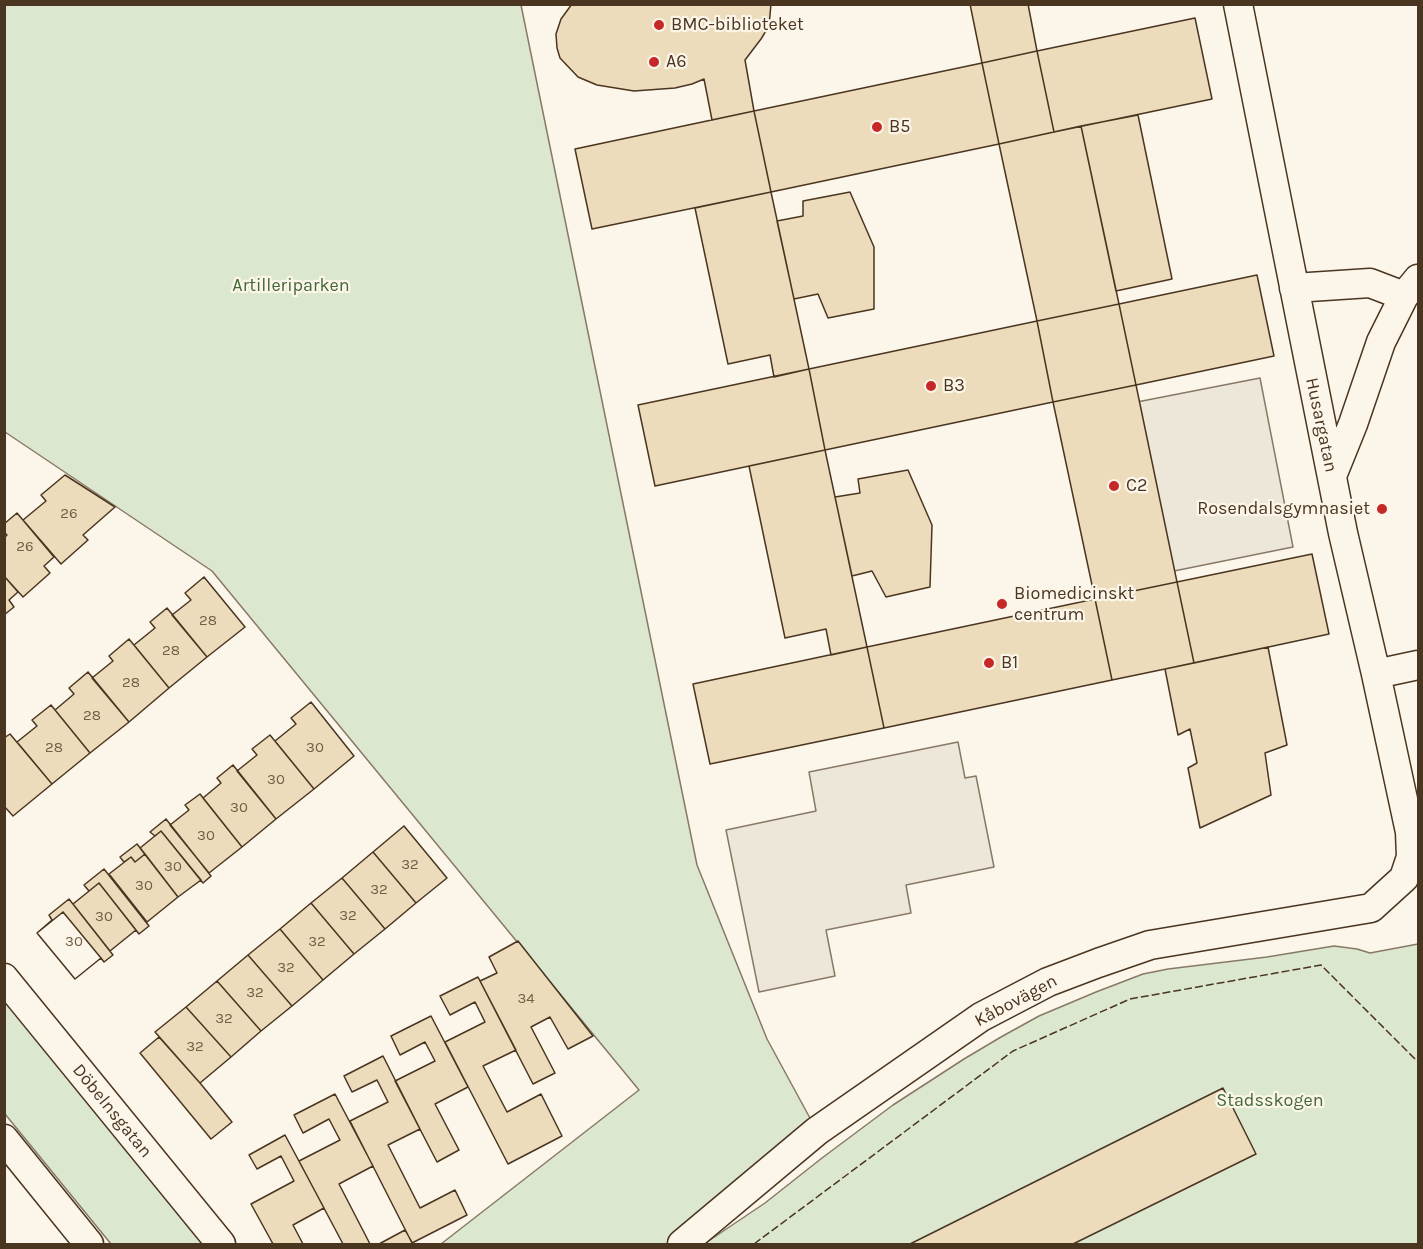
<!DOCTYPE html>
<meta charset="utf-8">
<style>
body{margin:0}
#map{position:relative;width:1423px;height:1249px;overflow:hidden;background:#fbf6e9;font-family:Karla,sans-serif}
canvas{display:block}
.frame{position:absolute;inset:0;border:6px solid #4a3520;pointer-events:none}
</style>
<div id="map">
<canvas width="1423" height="1249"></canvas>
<div class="frame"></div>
</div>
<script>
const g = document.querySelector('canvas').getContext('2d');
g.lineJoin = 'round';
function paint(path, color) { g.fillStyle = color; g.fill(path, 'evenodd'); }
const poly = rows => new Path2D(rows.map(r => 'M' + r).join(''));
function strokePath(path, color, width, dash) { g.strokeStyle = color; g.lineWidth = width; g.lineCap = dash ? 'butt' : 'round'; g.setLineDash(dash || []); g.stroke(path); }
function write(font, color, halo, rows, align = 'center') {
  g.font = font + ' Karla,sans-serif'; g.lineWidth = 4.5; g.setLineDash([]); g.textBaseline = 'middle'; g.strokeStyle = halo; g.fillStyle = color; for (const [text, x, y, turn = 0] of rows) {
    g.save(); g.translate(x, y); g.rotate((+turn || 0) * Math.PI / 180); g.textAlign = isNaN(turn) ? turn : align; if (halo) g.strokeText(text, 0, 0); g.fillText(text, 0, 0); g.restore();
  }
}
const green = poly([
 [4,5,521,5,697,865,767,1039,817,1131,682,1244,441,1244,639,1090,212,571,5,432,4,5],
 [1418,944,1418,1244,704,1244,765,1203,822,1158,893,1105,964,1059,1001,1037,1039,1016,1096,992,1143,974,1168,969,1267,957,1334,946,1357,949,1370,953,1418,944],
 [4,1000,205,1244,111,1244,5,1114,4,1000]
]);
const parking = poly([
 [1260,378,1293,547,1174,571,1137,402,1260,378],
 [958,742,965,778,976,776,994,867,906,885,911,913,826,930,835,976,759,992,726,830,816,811,809,772,958,742]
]);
const building = poly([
 [572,4,771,4,769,26,761,39,745,60,754,111,712,120,704,79,692,84,675,88,634,91,597,85,578,77,560,58,557,48,556,34,561,19,572,4],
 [970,4,1028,4,1037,51,982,63,970,4],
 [1195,18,1212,99,1054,132,1037,51,1195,18],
 [1037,51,1054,132,999,144,982,63,1037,51],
 [982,63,999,144,771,192,754,111,982,63],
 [754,111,771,192,592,229,575,149,754,111],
 [1138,115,1172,279,1116,291,1081,126,1138,115],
 [1081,126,1119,304,1037,321,999,144,1081,126],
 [771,192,809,369,774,377,770,355,728,364,695,208,771,192],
 [850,192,874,247,874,309,828,318,818,294,794,299,777,221,803,216,803,201,850,192],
 [1257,275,1274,356,1136,385,1119,304,1257,275],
 [1119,304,1136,385,1053,402,1037,321,1119,304],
 [1037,321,1053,402,825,450,809,369,1037,321],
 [809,369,825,450,655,486,638,405,809,369],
 [1136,385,1177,582,1095,599,1053,402,1136,385],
 [825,450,867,647,831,655,826,629,785,638,749,466,825,450],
 [908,470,932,525,930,587,886,597,872,571,852,576,835,497,860,493,858,479,908,470],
 [65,475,115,507,83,535,88,540,61,564,23,520,46,501,41,495,65,475],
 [17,513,54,557,44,566,50,573,23,597,4,576,4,538,7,535,4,532,4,524,17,513],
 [1312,554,1329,634,1194,663,1177,582,1312,554],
 [4,576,18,592,9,600,14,607,4,615,4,576],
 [204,577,245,627,207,657,172,615,191,600,185,593,204,577],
 [1177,582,1194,663,1112,680,1095,599,1177,582],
 [1095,599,1112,680,884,728,867,647,1095,599],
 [167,608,207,657,169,688,134,645,155,628,150,622,167,608],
 [129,639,169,688,129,722,92,678,113,661,109,656,129,639],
 [867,647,884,728,710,764,693,684,867,647],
 [1268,647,1287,745,1265,753,1271,795,1200,828,1188,768,1197,763,1190,729,1178,735,1165,669,1268,647],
 [88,672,129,722,90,753,55,710,74,694,69,688,88,672],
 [311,702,354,756,314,789,275,741,296,724,291,718,311,702],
 [51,705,90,753,52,784,17,742,37,726,32,720,51,705],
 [10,734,52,784,13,816,4,806,4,738,10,734],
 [270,735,314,789,276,819,237,771,257,755,252,749,270,735],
 [233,765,276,819,242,847,203,798,221,783,217,778,233,765],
 [200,794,242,847,209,873,170,825,189,810,185,805,200,794],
 [166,819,211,876,203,883,161,831,155,836,150,832,166,819],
 [404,826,447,878,416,903,373,852,404,826],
 [161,831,201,880,178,897,140,848,161,831],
 [137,844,145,854,135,862,131,857,124,862,120,857,137,844],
 [373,852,416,903,385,929,342,878,373,852],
 [145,854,178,897,147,922,109,874,131,857,135,862,145,854],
 [104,869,149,926,139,934,99,883,89,891,84,885,104,869],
 [342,878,385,929,354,954,311,903,342,878],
 [99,883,136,930,110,951,73,904,99,883],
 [69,899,113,955,104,962,101,958,75,979,37,933,52,920,49,915,69,899],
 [311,903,354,954,323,980,280,929,311,903],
 [63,912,101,958,75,979,37,933,63,912],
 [280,929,323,980,292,1006,248,955,280,929],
 [518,941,593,1036,568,1049,550,1017,531,1027,555,1073,533,1084,480,981,497,973,489,957,518,941],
 [248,955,292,1006,261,1031,217,981,248,955],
 [478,977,516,1050,483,1066,507,1112,541,1094,562,1136,508,1164,445,1042,485,1022,475,1002,450,1015,440,996,478,977],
 [217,981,261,1031,231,1057,186,1007,217,981],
 [186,1007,231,1057,200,1083,155,1032,186,1007],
 [431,1016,468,1087,435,1104,459,1150,437,1162,395,1081,435,1061,425,1042,400,1055,391,1036,431,1016],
 [159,1037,200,1083,232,1122,211,1139,140,1053,159,1037],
 [383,1056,420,1129,388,1145,420,1208,455,1190,467,1215,412,1243,350,1121,388,1102,377,1080,352,1092,344,1076,383,1056],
 [1223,1088,1256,1154,1073,1244,910,1244,1223,1088],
 [335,1094,373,1166,339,1184,370,1244,343,1244,299,1161,340,1140,329,1119,303,1133,294,1115,335,1094],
 [285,1135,324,1208,293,1225,303,1244,273,1244,251,1204,294,1181,281,1156,257,1169,249,1155,285,1135],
 [405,1230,413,1244,379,1244,405,1230]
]);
const minor = poly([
 [1294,288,1370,283,1404,296],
 [1332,476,1353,424,1381,342,1404,296,1418,279],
 [1376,674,1418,665],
 [4,978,221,1244],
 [4,1139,89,1244],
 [682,1244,817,1131,981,1017,1048,982,1098,963,1150,945,1371,908,1404,878,1411,857,1410,832,1376,674,1343,533,1238,4]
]);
const fence = poly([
 [754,1244,1013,1051,1130,999,1321,965,1418,1062]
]);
const markers = [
 [659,25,6,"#c62828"],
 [654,62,6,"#c62828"],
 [877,127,6,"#c62828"],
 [931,386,6,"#c62828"],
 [1114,486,6,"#c62828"],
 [1382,509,6,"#c62828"],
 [1002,604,6,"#c62828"],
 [989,663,6,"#c62828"]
];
const numberNames = [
 ["26",69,514],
 ["26",25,547],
 ["28",208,621],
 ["28",171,651],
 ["28",131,683],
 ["28",92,716],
 ["28",54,748],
 ["30",315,748],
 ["30",276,780],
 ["30",239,808],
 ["30",206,836],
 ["32",410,865],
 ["30",173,867],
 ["30",144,886],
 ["32",379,890],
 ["32",348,916],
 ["30",104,917],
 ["30",74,942],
 ["32",317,942],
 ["32",286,968],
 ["32",255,993],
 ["34",526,999],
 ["32",224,1019],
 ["32",195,1047]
];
const poiNames = [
 ["BMC-biblioteket",671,25],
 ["A6",666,62],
 ["B5",889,127],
 ["B3",943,386],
 ["C2",1126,486],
 ["Rosendalsgymnasiet",1370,509,"right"],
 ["Biomedicinskt",1014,594],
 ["centrum",1014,615],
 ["B1",1001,663]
];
const parkNames = [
 ["Artilleriparken",291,286],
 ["Stadsskogen",1270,1101]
];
const streetNames = [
 ["Husargatan",1321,425,78],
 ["Kåbovägen",1016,1001,-28],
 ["Döbelnsgatan",112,1111,51]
];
paint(green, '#dce7d0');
strokePath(green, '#887966', 1.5);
paint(parking, '#ede7d9');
strokePath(parking, '#887966', 1.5);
paint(building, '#ecdcbc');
strokePath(building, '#4a3520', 1.5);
strokePath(minor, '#4a3520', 31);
strokePath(minor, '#fbf6e9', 28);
strokePath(fence, '#4a3520', 1.5, [8, 3]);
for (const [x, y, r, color] of markers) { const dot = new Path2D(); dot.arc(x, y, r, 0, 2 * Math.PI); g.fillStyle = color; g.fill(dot); strokePath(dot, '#fbf6e9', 2); }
write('15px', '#725f47', null, numberNames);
write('18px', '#4a3520', '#fbf6e9', poiNames, 'left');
write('18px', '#436837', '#fbf6e9', parkNames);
write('18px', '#4a3520', '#fbf6e9', streetNames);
</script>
